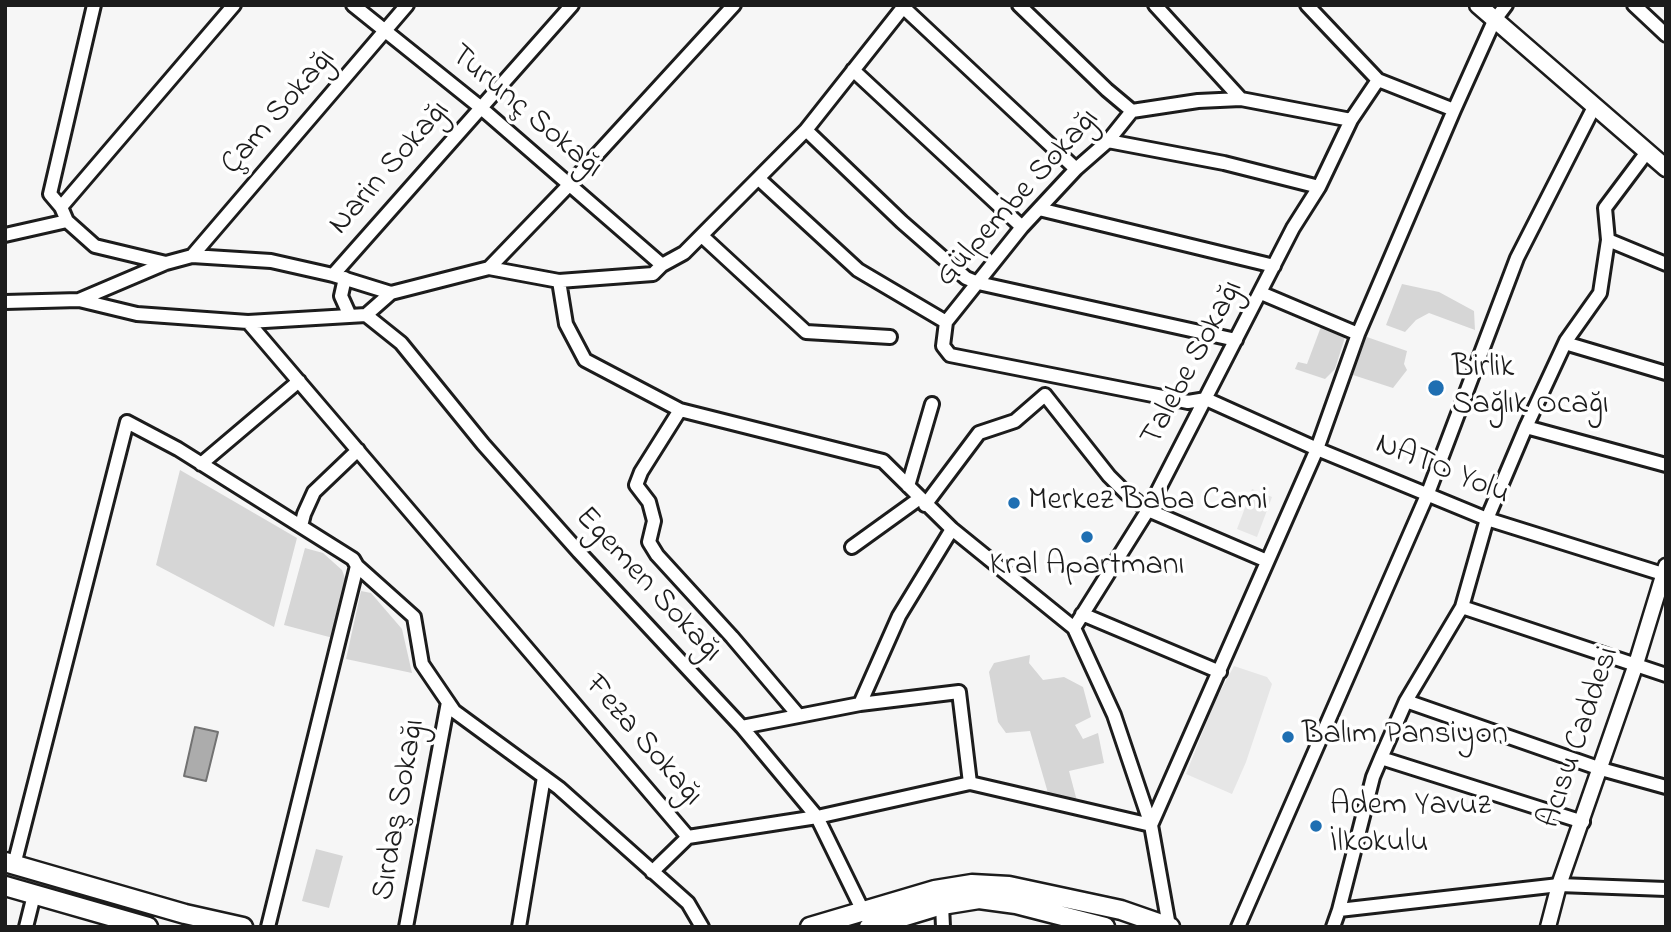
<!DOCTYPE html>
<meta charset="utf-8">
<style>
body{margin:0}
#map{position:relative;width:1671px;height:932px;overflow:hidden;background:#f6f6f6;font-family:"Indie Flower",sans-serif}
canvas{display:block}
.frame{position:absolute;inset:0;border:7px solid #1c1c1c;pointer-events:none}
</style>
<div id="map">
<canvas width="1671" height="932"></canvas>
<div class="frame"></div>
</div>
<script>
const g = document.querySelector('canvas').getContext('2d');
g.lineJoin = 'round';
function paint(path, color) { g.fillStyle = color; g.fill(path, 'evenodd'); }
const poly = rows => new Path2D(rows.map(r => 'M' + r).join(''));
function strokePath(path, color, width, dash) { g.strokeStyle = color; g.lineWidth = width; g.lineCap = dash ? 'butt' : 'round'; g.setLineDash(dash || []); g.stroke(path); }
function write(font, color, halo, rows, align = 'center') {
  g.font = font + ' "Indie Flower",sans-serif'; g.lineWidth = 7; g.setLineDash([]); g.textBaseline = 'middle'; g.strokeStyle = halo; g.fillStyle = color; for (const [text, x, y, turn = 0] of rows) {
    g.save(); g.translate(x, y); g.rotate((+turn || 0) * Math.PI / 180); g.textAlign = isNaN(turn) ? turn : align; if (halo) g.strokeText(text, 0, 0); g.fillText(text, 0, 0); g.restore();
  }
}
const built = poly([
 [1252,489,1272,497,1257,537,1237,529],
 [1234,666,1267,677,1272,684,1246,762,1232,794,1186,774,1215,701]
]);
const green = poly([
 [1402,284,1439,292,1474,311,1475,330,1429,313,1416,320,1405,332,1386,325],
 [1322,324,1346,334,1335,369,1325,379,1295,369,1298,362,1307,364],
 [1364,336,1407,351,1404,364,1407,370,1393,388,1353,375],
 [180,470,297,538,274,627,156,565],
 [305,548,323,553,342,570,347,584,333,638,284,625],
 [361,591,371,593,402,629,412,673,346,659],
 [1030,655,1029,663,1043,680,1064,677,1083,687,1091,717,1075,725,1083,739,1098,733,1104,763,1069,771,1077,801,1048,793,1030,731,1006,733,998,722,989,672,994,663],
 [316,849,343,856,329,908,302,901]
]);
const water = poly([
 [195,727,218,732,206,781,184,776,195,727]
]);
const minor = poly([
 [94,5,50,194,61,207,67,221,95,246,166,263],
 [353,5,480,107,662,265],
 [1019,5,1107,90,1132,111],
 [1307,5,1378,80],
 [1634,5,1666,35],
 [903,7,1076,169],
 [853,70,1022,227],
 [1241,99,1351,120,1378,80,1454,110],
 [806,130,902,222,966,278,978,283,1236,340],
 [1108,141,1224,163,1319,187],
 [1647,152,1605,208,1608,240,1600,293,1566,341,1526,427,1487,519,1462,607,1406,701,1381,758,1373,777,1339,910,1559,885,1666,889],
 [759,179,858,270,946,322,1022,227,1076,169,1108,141,1132,111,1198,101,1241,99,1155,5],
 [61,207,234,5],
 [1039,209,1274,266],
 [5,235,67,221],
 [702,236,806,332,890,337],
 [1608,240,1666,264],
 [192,256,407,5],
 [489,268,569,185,734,5],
 [333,275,572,5],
 [345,278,341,296,350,316],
 [559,281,566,324,585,360,680,410,883,461,952,529,1074,628,1114,715,1151,825,1169,926],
 [1261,293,1358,334],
 [79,300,137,314,248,322,366,315,391,293],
 [5,302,79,300,166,263,192,256,271,261,333,275,391,293,489,268,559,281,653,274,662,265,684,253,806,130,905,5],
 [366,315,401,343,483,444,579,552,742,727,817,817,863,911],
 [248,322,688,837,817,817,970,783,1151,825,1317,449,1358,334,1454,110,1494,21,1506,5],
 [946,322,943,346,950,355,1188,402,1206,399,1317,449,1487,519,1666,575],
 [1565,343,1666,373],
 [680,410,641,472,636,485,649,502,654,521,649,542,657,555,732,637,799,716],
 [1526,427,1666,465],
 [201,464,299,381],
 [908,486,932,404],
 [925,505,979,433,1015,421,1045,395,1109,476,1127,494,1148,510,1267,561],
 [301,526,304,514,314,492,358,450],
 [852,547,920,498],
 [1462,607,1666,675],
 [1082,614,1220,672],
 [1074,628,1148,510,1293,228,1319,187,1351,120],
 [1406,701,1601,769,1666,787],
 [860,704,899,616,952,529],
 [742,727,860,704,959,692,970,783],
 [1381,758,1583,822],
 [14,865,127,422,178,449,353,559,357,566,414,617,422,664,454,711,559,788,688,903,702,927],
 [652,872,688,837],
 [942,905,943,927],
 [26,927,34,895],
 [268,927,357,566],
 [406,927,448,702],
 [519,927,544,777],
 [1238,927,1428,493,1517,258,1594,107],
 [1333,927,1339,910]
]);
const tertiary = poly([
 [1548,927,1559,885,1636,664,1666,566]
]);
const secondary = poly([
 [1478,5,1666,168]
]);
const primary = poly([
 [5,862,185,914,243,927],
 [5,886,148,927],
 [810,927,935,890,972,884,1009,886,1121,910,1170,927],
 [869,927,942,905,979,899,1016,904,1105,927]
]);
const markers = [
 [1436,388,9,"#1f6fb2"],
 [1014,503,7,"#1f6fb2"],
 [1087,537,7,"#1f6fb2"],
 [1288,737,7,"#1f6fb2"],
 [1316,826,7,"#1f6fb2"]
];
const streetNames = [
 ["Çam Sokağı",280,113,-49],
 ["Turunç Sokağı",525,113,40],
 ["Narin Sokağı",391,169,-49],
 ["Gülpembe Sokağı",1019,199,-48],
 ["Talebe Sokağı",1194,364,-62],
 ["NATO Yolu",1442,471,22],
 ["Egemen Sokağı",647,586,47],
 ["Acısu Caddesi",1581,738,-71],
 ["Feza Sokağı",642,742,49],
 ["Sırdaş Sokağı",401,810,-80]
];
const poiNames = [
 ["Birlik",1452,370],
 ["Sağlık Ocağı",1452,407],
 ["Merkez Baba Cami",1028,503],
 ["Kral Apartmanı",1087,568,"center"],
 ["Balım Pansiyon",1302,737],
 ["Adem Yavuz",1330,808],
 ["İlkokulu",1330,845]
];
paint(built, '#e6e6e6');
paint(green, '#d6d6d6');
paint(water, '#acacac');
strokePath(water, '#727272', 2);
strokePath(minor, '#1c1c1c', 18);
strokePath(tertiary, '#1c1c1c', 19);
strokePath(secondary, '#1c1c1c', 21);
strokePath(primary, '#1c1c1c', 23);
strokePath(minor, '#fff', 12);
strokePath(tertiary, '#fff', 14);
strokePath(secondary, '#fff', 16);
strokePath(primary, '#fff', 18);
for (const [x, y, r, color] of markers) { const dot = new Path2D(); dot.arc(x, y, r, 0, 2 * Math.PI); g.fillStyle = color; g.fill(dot); strokePath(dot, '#fff', 2.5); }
write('32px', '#1c1c1c', '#fff', streetNames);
write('32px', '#1c1c1c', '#fff', poiNames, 'left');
</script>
